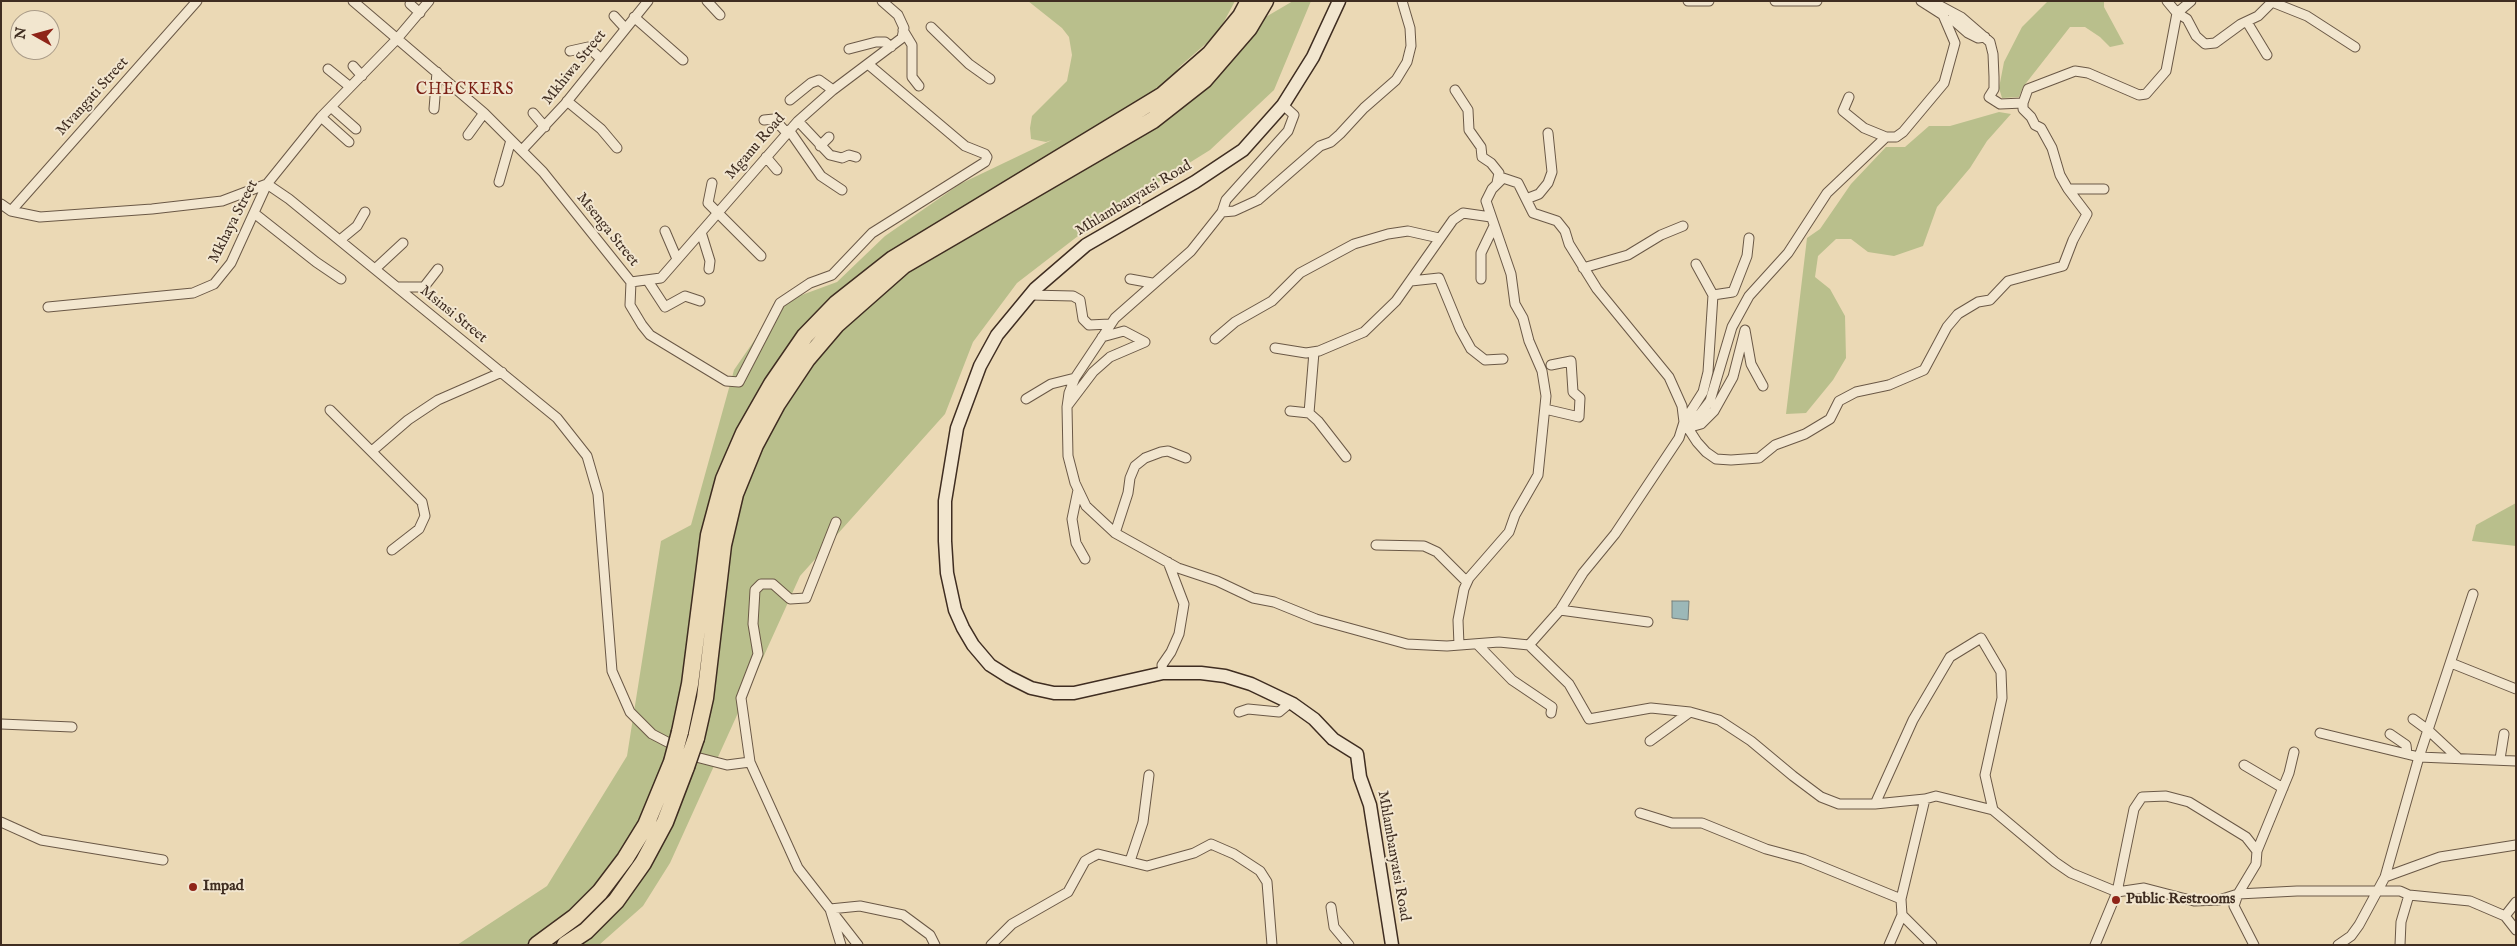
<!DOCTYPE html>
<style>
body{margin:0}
#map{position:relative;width:2517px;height:946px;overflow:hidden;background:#ebd9b5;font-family:"IM FELL English",serif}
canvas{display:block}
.frame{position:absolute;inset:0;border:2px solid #3f2d21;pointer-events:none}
.north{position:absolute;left:10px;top:10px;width:50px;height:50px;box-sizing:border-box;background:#f2e6cf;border:1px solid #aa9c89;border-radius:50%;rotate:277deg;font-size:14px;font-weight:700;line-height:20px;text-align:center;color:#3f2d21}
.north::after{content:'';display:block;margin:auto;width:18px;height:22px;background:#8f2418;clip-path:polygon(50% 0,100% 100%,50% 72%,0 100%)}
</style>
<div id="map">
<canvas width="2517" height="946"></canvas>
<div class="frame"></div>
<div class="north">N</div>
</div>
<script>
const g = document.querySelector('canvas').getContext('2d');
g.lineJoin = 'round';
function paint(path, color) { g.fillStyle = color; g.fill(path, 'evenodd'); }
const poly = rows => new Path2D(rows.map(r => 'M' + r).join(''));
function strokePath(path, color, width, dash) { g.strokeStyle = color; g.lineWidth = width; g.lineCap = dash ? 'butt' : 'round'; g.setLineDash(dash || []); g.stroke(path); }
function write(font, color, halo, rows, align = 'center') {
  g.font = font + ' "IM FELL English",serif'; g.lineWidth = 4; g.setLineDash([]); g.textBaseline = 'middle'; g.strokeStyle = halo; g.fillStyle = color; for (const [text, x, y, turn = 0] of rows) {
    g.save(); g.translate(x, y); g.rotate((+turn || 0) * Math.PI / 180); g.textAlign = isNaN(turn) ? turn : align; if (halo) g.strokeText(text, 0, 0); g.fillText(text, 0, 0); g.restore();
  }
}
const green = poly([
 [1028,1,1235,1,1218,33,1177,69,1293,1,1311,1,1274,90,1210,150,1104,216,1017,283,973,342,945,414,800,576,670,863,643,906,599,945,457,945,547,886,627,756,661,541,691,525,734,370,780,303,837,282,885,236,960,184,1052,140,1046,142,1031,139,1030,128,1032,116,1067,81,1072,55,1069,37,1062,28],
 [2048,1,2104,1,2104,7,2124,44,2110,47,2100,37,2085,27,2070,27,2023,87,2019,97,2002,98,1999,88,2004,62,2022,27],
 [1999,112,2011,114,1987,141,1970,168,1937,207,1923,246,1894,256,1868,252,1851,239,1836,239,1818,256,1815,277,1830,289,1845,316,1846,358,1833,380,1806,413,1786,414,1807,238,1820,229,1851,184,1886,147,1905,147,1929,126,1950,126],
 [2516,503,2516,546,2472,541,2476,525]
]);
const water = poly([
 [1672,601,1689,601,1688,620,1672,618,1672,601]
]);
const minor = poly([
 [353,1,484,113,543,172,631,282,630,305,642,325,650,335,726,381,739,382,780,303,810,283,832,275,872,233,985,162,987,157,985,154,965,146,868,64],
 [707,1,720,15],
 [1688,1,1709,1],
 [1775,1,1817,1],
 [1931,1,1961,17,1990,42,1993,54,1994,77,1994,89,1989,97,2000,104,2023,103,2028,89,2075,71,2088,73,2139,95,2146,94,2166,71,2177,13,2187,19,2196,36,2205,44,2215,43,2241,24,2258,16,2272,2,2307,16,2355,47],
 [2167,1,2177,13,2191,1],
 [410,4,420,13],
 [614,16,625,28],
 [634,17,683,60],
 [1952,19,1968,33,1978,38,1985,37],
 [2247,22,2267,55],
 [931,27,969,64,990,79],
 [903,30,912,45,912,77,919,86],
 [849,49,876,42,885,42,891,47],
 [570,51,588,47,600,58],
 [353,66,362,76],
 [328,69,349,86],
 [1455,90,1468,110,1469,130,1481,147,1482,157,1491,163,1499,173,1497,183],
 [1849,97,1843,111,1864,128,1886,137],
 [790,100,811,83,819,80,833,90],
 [567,101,601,129,617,148],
 [2023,103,2023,109,2031,117,2035,125,2041,128,2052,148,2060,175,2068,189],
 [1283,105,1294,115,1288,131,1226,200,1222,212,1191,251,1115,318,1075,378,1069,393,1067,407,1068,456,1075,483,1086,506,1115,533,1178,568,1217,581,1253,598,1274,602,1316,619,1407,644,1447,646,1499,642,1529,645,1560,610,1583,573,1615,534,1679,438,1684,422,1703,392,1708,372,1713,295,1696,264],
 [331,107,356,129],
 [434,109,437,72],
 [533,113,545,127],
 [321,117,349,142],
 [764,120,774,119,787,133],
 [798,121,830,155,842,158,849,155,856,157],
 [789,130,821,176,842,190],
 [468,135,484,113],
 [820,146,829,137],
 [522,150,565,104,648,1],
 [766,157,777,170],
 [499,182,511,140],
 [712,183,708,203,761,256],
 [267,184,289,199,557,418,587,456,598,494,612,671,630,712,652,734,696,757,727,765,750,762],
 [1526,199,1539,194,1548,183,1552,172,1548,133],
 [1,204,11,211,40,217,152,209,222,201,267,184],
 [11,211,197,1],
 [1222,212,1234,211,1258,200,1320,146,1331,142,1340,134,1364,108,1396,80,1407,62,1411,46,1410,28,1402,1],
 [254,213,316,262,341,279],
 [665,231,677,259],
 [701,232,710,261,709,269],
 [340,240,357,226,365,212],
 [1583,268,1628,255,1661,235,1683,226],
 [375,269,403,243],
 [1130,279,1152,283],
 [1481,279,1481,253,1494,226],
 [648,281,665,307,685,296,700,301],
 [1411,281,1439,278,1460,329,1471,349,1485,360,1503,359],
 [631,282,661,278,798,121,833,90,902,38,904,28,898,15,882,1],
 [397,287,424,287,438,269],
 [1030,295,1073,296,1080,300,1083,319,1089,325,1110,324],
 [1713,295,1733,292,1747,256,1749,238],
 [48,307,193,293,214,284,231,263,267,184,321,117,396,40,429,1],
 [1215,339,1235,322,1272,301,1300,273,1354,244,1388,234,1408,231,1439,238],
 [1275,348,1306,353,1319,351,1364,332,1396,301,1453,220,1463,213,1491,217],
 [1026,399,1051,384,1075,378],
 [1068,405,1093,372,1110,357,1145,342,1124,331,1102,337],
 [1545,409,1579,417,1580,398,1573,392,1571,361,1551,365],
 [330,410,422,502,425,516,419,529,392,550],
 [1290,411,1309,413,1318,421,1346,457],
 [1309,413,1314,352],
 [1684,422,1692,421,1700,414,1710,401,1732,327,1749,296,1788,253,1827,193,1886,137,1896,137,1903,132,1944,83,1955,43,1943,15,1921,1],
 [1687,423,1694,426,1701,424,1714,411,1733,377,1745,330,1751,364,1763,386],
 [372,451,408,420,438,400,502,372],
 [1078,490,1072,519,1076,543,1085,559],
 [836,522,806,598,790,599,773,584,761,584,755,590,753,624,758,654,741,698,750,762,798,868,858,945],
 [1115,533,1128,493,1130,478,1135,466,1145,458,1161,452,1168,451,1186,458],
 [1376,545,1424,546,1437,552,1467,582],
 [1560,610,1648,622],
 [1477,644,1512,680,1552,707,1551,713],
 [1459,645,1458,620,1464,589,1469,578,1509,532,1515,515,1538,475,1546,396,1542,371,1529,341,1523,318,1515,304,1511,274,1486,201,1492,189,1503,178,1518,183,1533,213,1557,221,1565,231,1569,244,1597,289,1669,377,1682,406,1684,422,1697,442,1706,452,1716,459,1731,460,1759,458,1775,445,1805,434,1830,419,1839,401,1856,392,1889,385,1924,370,1947,327,1958,314,1978,302,1990,300,2008,281,2063,266,2073,240,2087,214,2068,189,2104,189],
 [1529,645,1569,684,1589,719,1651,708,1690,712,1719,720,1751,741,1793,776,1821,797,1839,804,1875,804,1925,799],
 [2451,663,2516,689],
 [1163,673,1162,665,1171,652,1179,634,1184,604,1168,562],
 [1239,712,1248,709,1279,712,1291,702],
 [2413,719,2428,730,2457,757],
 [1,724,72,727],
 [2320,733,2419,757,2516,761],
 [2390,734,2406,745,2407,754],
 [1650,741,1690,712],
 [2500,759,2504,734],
 [2244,765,2283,788],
 [1875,804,1913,720,1950,657,1981,638,2001,672,2002,698,1985,775,1993,810],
 [1640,813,1672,823,1702,823,1766,849,1803,859,1901,899],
 [1,822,41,840,163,860],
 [2257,851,2289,773,2294,752],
 [1130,861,1143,822,1149,775],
 [2385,877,2419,757,2473,594],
 [1331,907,1334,927,1349,945],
 [1902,915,1932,945],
 [2505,916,2516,902],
 [841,945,830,909,860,906,903,915,930,935,935,945],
 [991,945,1012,924,1068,892,1085,861,1092,857,1098,854,1147,866,1194,853,1211,844,1234,854,1260,871,1267,882,1272,945],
 [1889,945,1902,915,1901,899,1925,799,1936,796,1993,810,2055,862,2071,873,2117,892,2144,888,2194,901,2219,900,2238,894,2297,891,2400,891,2409,895,2470,901,2505,916,2516,930],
 [2095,945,2117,892,2134,809,2142,797,2166,796,2189,802,2246,837,2257,851,2256,864,2238,894,2234,906,2254,945],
 [2338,945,2351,936,2359,925,2385,877,2440,857,2516,845],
 [2400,945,2401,922,2409,895]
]);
const secondary = poly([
 [1339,1,1313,57,1283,105,1243,150,1195,182,1086,245,1035,289,997,335,980,366,957,428,945,501,945,541,947,573,955,610,963,628,973,645,990,665,1009,677,1031,688,1054,693,1074,693,1163,673,1201,673,1225,676,1251,684,1293,704,1314,719,1333,739,1357,754,1360,777,1370,805,1392,945]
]);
const motorway = poly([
 [680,732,690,684,709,535,724,479,744,433,772,384,805,336,836,304,893,259,1163,95,1210,54,1241,16,1249,1],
 [696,738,705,698,723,545,735,494,755,445,777,404,807,359,836,325,904,265,1153,120,1204,80,1249,28,1265,1],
 [537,945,575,917,600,892,625,859,646,825,672,762],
 [565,945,586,931,616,901,643,863,665,822,686,767]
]);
const motorwayBridge = poly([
 [672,762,680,732],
 [686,767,696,738]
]);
const markers = [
 [193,887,5,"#8f2418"],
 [2116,900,5,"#8f2418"]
];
const streetNames = [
 ["Mkhiwa Street",575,68,-51],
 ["Mvangati Street",93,97,-48],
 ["Mganu Road",756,147,-49],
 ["Mhlambanyatsi Road",1134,199,-31],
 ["Mkhaya Street",234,222,-63],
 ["Msenga Street",607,230,51],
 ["Msinsi Street",453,315,39],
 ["Mhlambanyatsi Road",1393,856,80]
];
const poiNames = [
 ["Impad",203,887],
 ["Public Restrooms",2126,900]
];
const neighbourhoodNames = [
 ["CHECKERS",465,91]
];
paint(green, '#b9bf8c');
paint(water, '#9cb8b8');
strokePath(water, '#77807c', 1);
strokePath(minor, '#6a5846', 11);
strokePath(secondary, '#3f2d21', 15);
strokePath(motorway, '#3f2d21', 19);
strokePath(minor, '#f2e6cf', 9);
strokePath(secondary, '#f2e6cf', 12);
strokePath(motorway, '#ebd9b5', 16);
strokePath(motorwayBridge, '#3f2d21', 19, []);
strokePath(motorwayBridge, '#ebd9b5', 16);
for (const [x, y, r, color] of markers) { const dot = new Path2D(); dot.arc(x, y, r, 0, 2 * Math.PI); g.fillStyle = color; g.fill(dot); strokePath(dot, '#f2e6cf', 2); }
write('15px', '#3f2d21', '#f2e6cf', streetNames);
write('bold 15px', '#3f2d21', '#f2e6cf', poiNames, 'left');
g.letterSpacing = '1px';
write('16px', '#7a1f14', '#f2e6cf', neighbourhoodNames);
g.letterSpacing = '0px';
</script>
